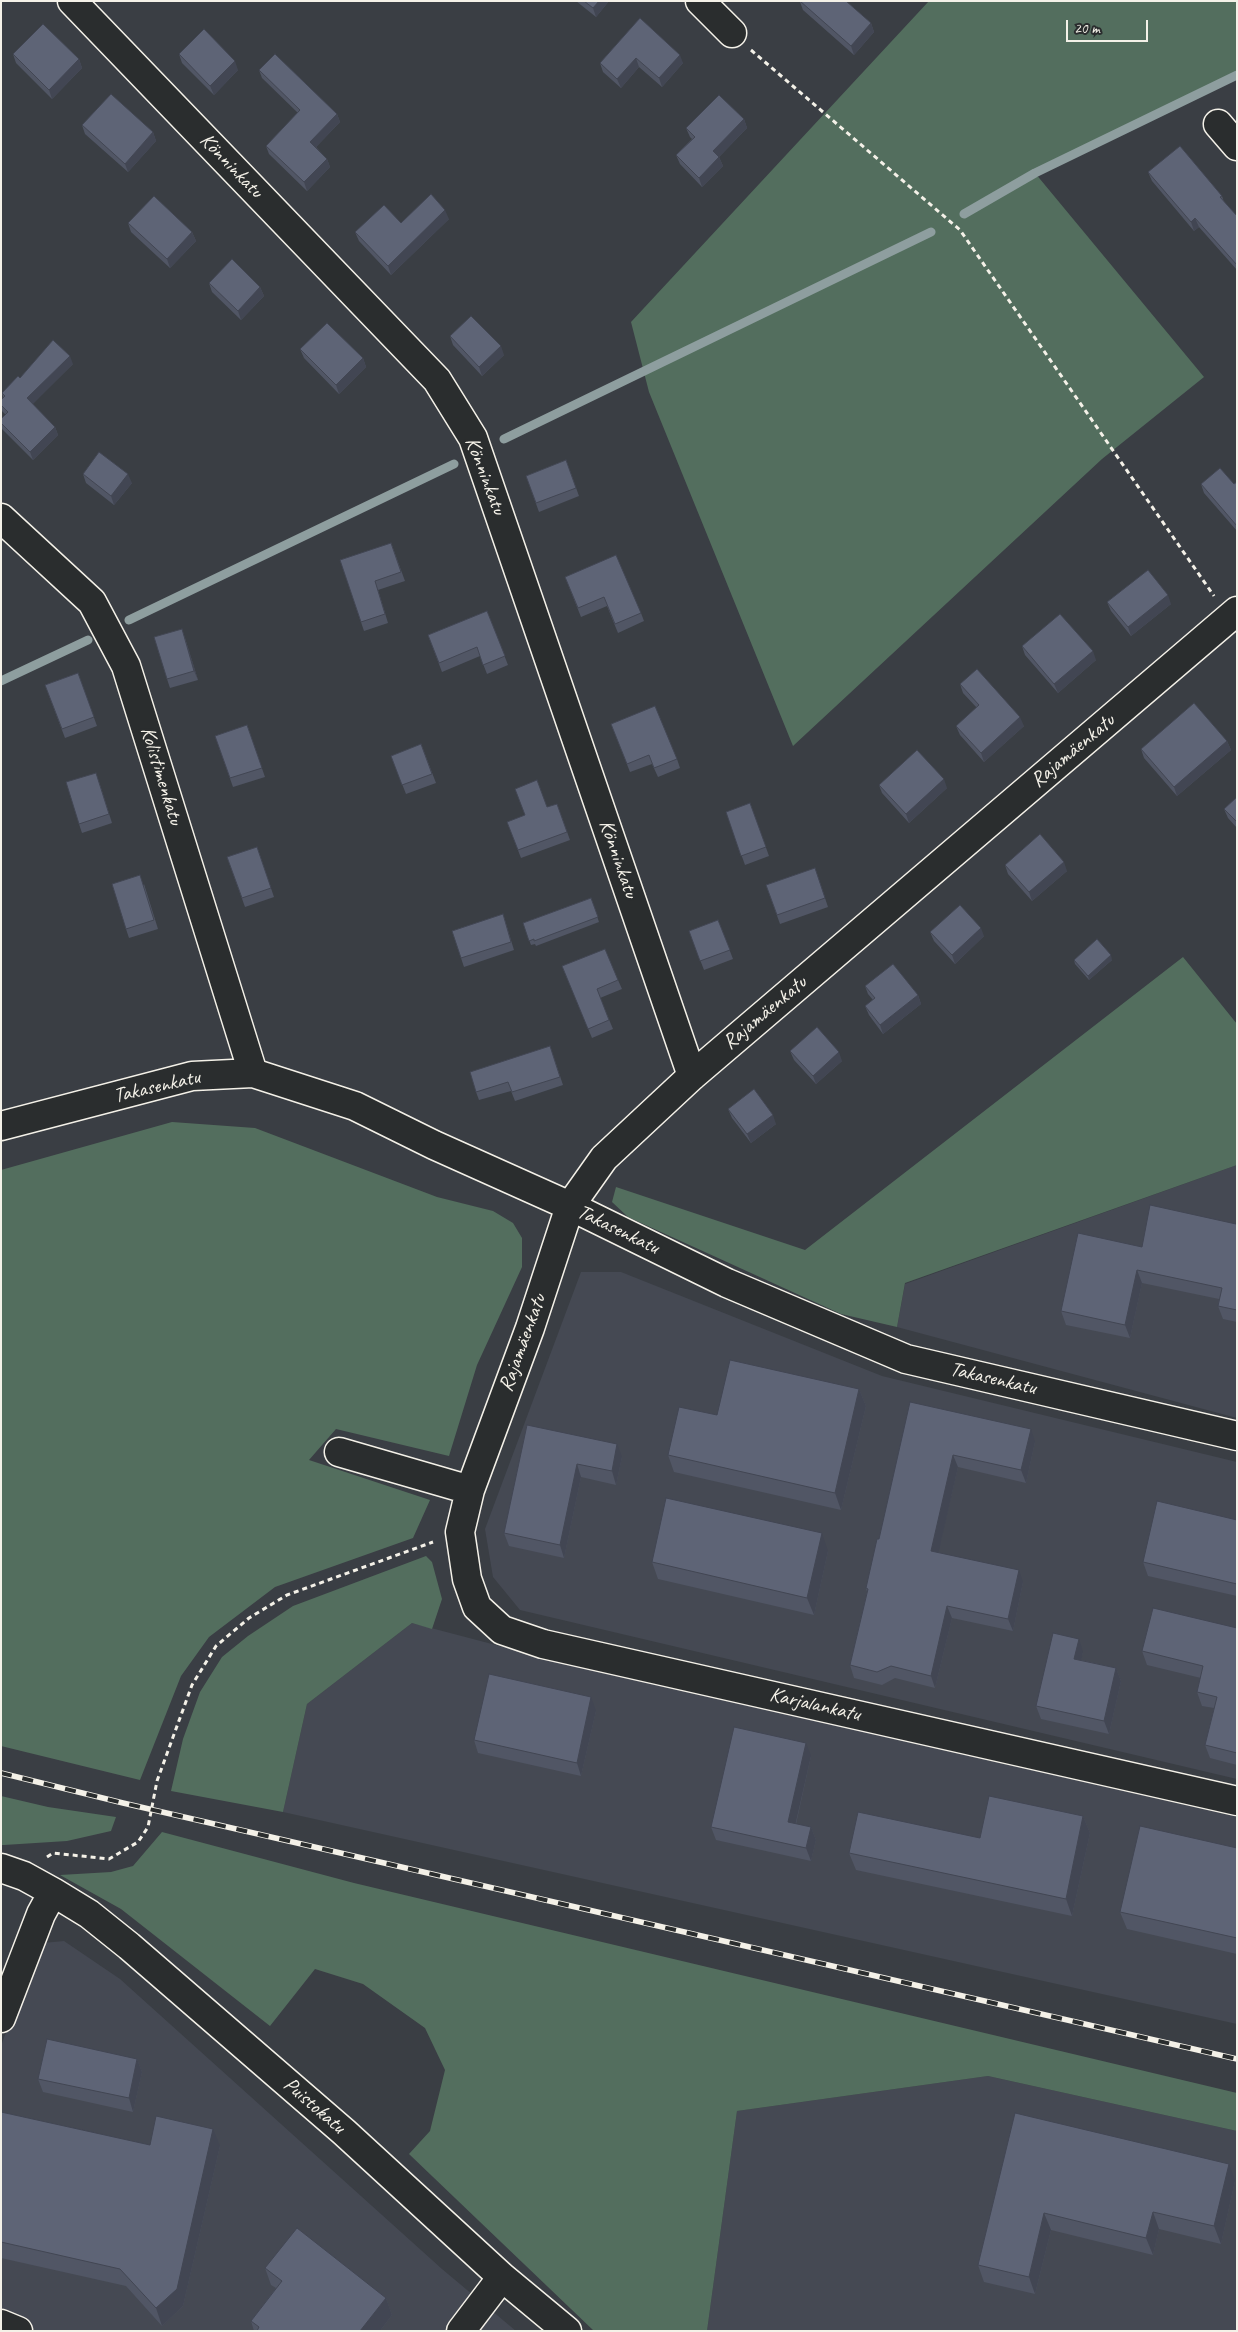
<!DOCTYPE html>
<meta charset="utf-8">
<style>
body{margin:0}
#map{position:relative;width:1238px;height:2332px;overflow:hidden;background:#3a3e44;font-family:Caveat,sans-serif}
canvas{display:block}
.frame{position:absolute;inset:0;border:2px solid #f4f1e8;pointer-events:none}
.scale{position:absolute;left:1066px;top:20px;width:82px;height:22px;box-sizing:border-box;border:2px solid #f4f1e8;border-top:0;padding-left:6px;font-size:15px;line-height:18px;white-space:nowrap;color:#f4f1e8;-webkit-text-stroke:4px #2a2d2e;paint-order:stroke}
</style>
<div id="map">
<canvas width="1238" height="2332"></canvas>
<div class="frame"></div>
<div class="scale">20 m</div>
</div>
<script>
const g = document.querySelector('canvas').getContext('2d');
g.lineJoin = 'round';
function paint(path, color) { g.fillStyle = color; g.fill(path, 'evenodd'); }
const poly = rows => new Path2D(rows.map(r => 'M' + r).join(''));
function strokePath(path, color, width, dash) { g.strokeStyle = color; g.lineWidth = width; g.lineCap = dash ? 'butt' : 'round'; g.setLineDash(dash || []); g.stroke(path); }
function write(font, color, halo, rows, align = 'center') {
  g.font = font + ' Caveat,sans-serif'; g.lineWidth = 5; g.setLineDash([]); g.textBaseline = 'middle'; g.strokeStyle = halo; g.fillStyle = color; for (const [text, x, y, turn = 0] of rows) {
    g.save(); g.translate(x, y); g.rotate((+turn || 0) * Math.PI / 180); g.textAlign = isNaN(turn) ? turn : align; if (halo) g.strokeText(text, 0, 0); g.fillText(text, 0, 0); g.restore();
  }
}
const built = poly([
 [1237,1165,1237,1418,897,1327,905,1284],
 [581,1272,621,1272,882,1376,1237,1462,1237,1779,520,1610,493,1577,485,1529],
 [412,1623,549,1659,1237,1817,1237,2024,283,1812,307,1704],
 [64,1941,120,1979,442,2269,516,2331,18,2331,1,2324,1,2046,32,1962,43,1943],
 [988,2076,1237,2131,1237,2331,707,2331,737,2111]
]);
const green = poly([
 [929,1,1237,1,1237,75,1035,173,1204,377,1102,459,793,746,649,392,631,322],
 [1183,957,1237,1024,1237,1165,905,1283,897,1327,841,1314,628,1217,612,1202,616,1187,805,1250],
 [172,1122,255,1128,437,1197,493,1211,513,1223,522,1238,522,1267,477,1365,449,1456,336,1429,309,1460,430,1500,413,1538,275,1587,209,1637,181,1676,140,1780,1,1746,1,1170],
 [426,1556,432,1562,442,1599,432,1629,412,1623,307,1704,283,1812,171,1791,183,1739,200,1692,222,1657,248,1636,293,1606],
 [1,1796,48,1807,116,1817,111,1831,67,1841,4,1845,1,1845],
 [162,1832,354,1883,1237,2093,1237,2131,988,2076,737,2111,707,2331,594,2331,409,2154,430,2131,445,2070,425,2028,363,1984,315,1969,270,2026,121,1909,60,1875,111,1872,133,1866]
]);
const stream = poly([
 [964,214,1035,173,1237,75],
 [504,439,931,232],
 [129,620,454,464],
 [1,681,88,640]
]);
const path = poly([
 [751,50,960,230,1214,596],
 [47,1857,53,1853,109,1859,138,1842,148,1827,157,1781,192,1685,216,1646,249,1618,287,1595,433,1542]
]);
const minor = poly([
 [72,1,437,380,473,438,692,1076],
 [700,1,732,33],
 [1218,124,1237,146],
 [1,518,92,602,126,666,253,1073],
 [1237,611,692,1076,604,1158,570,1206,530,1328,470,1490,460,1532,467,1579,477,1607,502,1630,543,1644,1237,1801],
 [1,1126,192,1076,253,1073,355,1106,434,1145,570,1206,727,1283,906,1359,1237,1436],
 [339,1452,470,1490],
 [1,1868,24,1876,53,1892,89,1914,129,1946,344,2132,502,2277,567,2331],
 [1,2018,41,1914,53,1892],
 [1,2324,18,2331],
 [461,2331,502,2277]
]);
const rail = poly([
 [1,1773,123,1803,1237,2059]
]);
const wall = poly([
 [576,1,609,1,596,17],
 [800,2,849,4,871,23,874,32,854,55,803,10],
 [640,18,683,63,662,87,639,67,621,88,603,72,600,63],
 [13,54,79,59,82,68,52,99,16,63],
 [179,54,238,70,214,95,182,63],
 [259,70,337,114,340,122,316,147,327,159,330,167,307,191,269,154,266,146,298,113,262,78],
 [744,119,747,128,719,157,723,166,702,187,680,164,676,155,692,139,690,137,686,128],
 [82,125,153,132,156,141,128,172,85,134],
 [1148,172,1222,196,1224,202,1237,216,1237,270,1199,227,1194,231,1152,181],
 [449,219,391,275,359,241,355,232,401,223],
 [128,223,192,232,196,241,170,268,131,232],
 [209,283,260,287,264,296,241,320,212,292],
 [450,336,504,355,482,376,453,345],
 [300,349,363,358,366,367,339,394,304,358],
 [73,364,32,404,55,427,58,435,33,460,2,429,1,427,1,419,6,415,1,410,1,400,3,397,2,393,20,378],
 [566,460,579,496,539,512,526,476],
 [83,474,132,483,114,505,86,483],
 [1237,482,1237,531,1204,493,1201,484,1234,484],
 [391,543,405,581,378,590,388,623,364,631,340,560],
 [565,577,641,613,644,621,618,633,607,606,581,617],
 [1107,602,1171,604,1131,636,1111,611],
 [487,611,508,665,487,674,480,656,442,672,428,635],
 [185,638,198,680,170,688,167,679],
 [1022,646,1096,660,1058,693,1025,655],
 [78,673,97,726,65,738,45,685],
 [960,684,1024,726,984,762,960,735,956,726,977,708,963,693],
 [611,724,677,759,680,768,658,777,652,764,630,772],
 [247,725,265,777,233,787,215,736],
 [1227,741,1231,750,1177,796,1144,758,1141,749],
 [421,744,436,783,406,794,391,756],
 [99,782,112,823,82,833,79,824],
 [879,785,947,788,909,823,882,793],
 [1237,797,1237,828,1228,818,1224,809],
 [750,803,769,856,745,865,726,812],
 [557,804,570,840,521,858,507,822],
 [257,847,274,897,245,907,227,857],
 [1005,865,1067,871,1032,901,1008,874],
 [815,868,828,907,780,924,766,885],
 [144,884,158,929,129,938,126,929],
 [591,898,599,922,536,946,535,944,531,945,523,923],
 [503,914,514,950,464,967,452,931],
 [718,920,733,959,704,970,689,931],
 [930,932,984,936,955,964,934,941],
 [1074,960,1112,960,1089,980,1075,964],
 [562,966,618,980,622,989,600,998,613,1029,592,1038],
 [865,986,918,995,921,1004,883,1034,869,1015,865,1006,873,1000,868,994],
 [550,1046,563,1085,515,1101,511,1091,479,1100,476,1092],
 [790,1051,842,1061,816,1084,794,1060],
 [728,1109,776,1124,751,1143,732,1118],
 [1237,1222,1237,1322,1223,1319,1218,1306,1219,1299,1142,1283,1130,1338,1066,1325,1061,1311,1142,1247,1236,1224],
 [859,1389,866,1406,841,1510,674,1472,668,1455,717,1415],
 [910,1402,1035,1442,1026,1483,958,1467,938,1552,1023,1582,1013,1631,952,1618,935,1688,895,1678,882,1685,854,1678,850,1665,867,1592,866,1588,879,1539],
 [527,1425,622,1457,616,1485,581,1477,564,1558,509,1546,504,1533],
 [1237,1520,1237,1596,1148,1576,1143,1562],
 [828,1551,814,1615,658,1579,652,1562],
 [1237,1628,1237,1765,1210,1758,1205,1745,1214,1708,1202,1706,1197,1692,1201,1678,1147,1665,1142,1651],
 [1083,1652,1081,1660,1116,1668,1121,1681,1109,1734,1041,1719,1036,1706],
 [596,1711,581,1776,478,1753,474,1740],
 [811,1756,796,1824,811,1827,816,1840,811,1861,716,1840,711,1827],
 [1083,1816,1090,1833,1072,1916,856,1870,849,1853,980,1838],
 [1237,1848,1237,1954,1127,1929,1120,1912],
 [137,2059,142,2072,133,2112,43,2092,38,2079],
 [1,2112,150,2145,220,2146,183,2306,162,2326,126,2286,1,2258],
 [1015,2113,1235,2181,1221,2244,1159,2229,1153,2255,1051,2230,1035,2294,984,2282,978,2265],
 [265,2268,386,2298,392,2315,380,2331,254,2331,251,2321,276,2288,271,2285]
]);
const shadedWall = poly([
 [599,1,609,1,596,17,593,8],
 [871,23,874,32,854,55,851,46],
 [680,55,683,63,662,87,659,78],
 [636,58,639,67,621,88,617,79],
 [79,59,82,68,52,99,49,90],
 [235,61,238,70,214,95,210,86],
 [337,114,340,122,313,150,310,142],
 [744,119,747,128,716,160,713,151],
 [153,132,156,141,128,172,125,164],
 [719,157,723,166,702,187,699,178],
 [327,159,330,167,307,191,304,182],
 [445,210,449,219,391,275,388,266],
 [1195,218,1199,227,1194,231,1191,222],
 [192,232,196,241,170,268,167,259],
 [260,287,264,296,241,320,238,311],
 [501,346,504,355,482,376,479,367],
 [70,356,73,364,30,407,27,398],
 [363,358,366,367,339,394,336,385],
 [55,427,58,435,33,460,30,452],
 [128,474,132,483,114,505,111,496],
 [1168,595,1171,604,1131,636,1128,627],
 [182,629,185,638,198,680,194,671],
 [1093,651,1096,660,1058,693,1054,684],
 [1020,717,1024,726,984,762,981,753],
 [1227,741,1231,750,1177,796,1174,787],
 [944,779,947,788,909,823,906,814],
 [1064,862,1067,871,1032,901,1029,892],
 [981,928,984,936,955,964,952,955],
 [1111,955,1112,960,1089,980,1088,976],
 [918,995,921,1004,883,1034,880,1025],
 [839,1052,842,1061,816,1084,813,1076],
 [773,1115,776,1124,751,1143,747,1134],
 [1137,1270,1142,1283,1130,1338,1125,1325],
 [859,1389,866,1406,841,1510,835,1493],
 [1031,1429,1035,1442,1026,1483,1021,1470],
 [617,1444,622,1457,616,1485,612,1471],
 [953,1455,958,1467,936,1563,931,1551],
 [577,1464,581,1477,564,1558,560,1545],
 [822,1533,828,1551,814,1615,807,1598],
 [1019,1570,1023,1582,1013,1631,1008,1619],
 [947,1606,952,1618,935,1688,931,1676],
 [1079,1639,1083,1652,1079,1672,1074,1659],
 [1116,1668,1121,1681,1109,1734,1104,1721],
 [591,1697,596,1711,581,1776,577,1763],
 [806,1743,811,1756,793,1835,788,1822],
 [1083,1816,1090,1833,1072,1916,1066,1899],
 [811,1827,816,1840,811,1861,806,1848],
 [137,2059,142,2072,133,2112,129,2098],
 [213,2129,220,2146,183,2306,162,2326,156,2308],
 [1229,2164,1235,2181,1221,2244,1214,2226],
 [1153,2212,1159,2229,1153,2255,1146,2238],
 [1044,2213,1051,2230,1035,2294,1029,2277],
 [386,2298,392,2315,380,2331,360,2331]
]);
const building = poly([
 [584,1,599,1,593,8,584,1],
 [800,1,846,1,871,23,851,46,800,1],
 [640,18,680,55,659,78,636,58,617,79,600,63,640,18],
 [43,24,79,59,49,90,13,54,43,24],
 [204,29,235,61,210,86,179,54,204,29],
 [275,54,337,114,310,142,327,159,304,182,266,146,300,110,259,70,275,54],
 [111,94,153,132,125,164,82,125,111,94],
 [719,95,744,119,713,151,719,157,699,178,676,155,695,137,686,128,719,95],
 [1180,146,1222,196,1220,197,1237,216,1237,265,1195,218,1191,222,1148,172,1180,146],
 [431,194,445,210,388,266,355,232,384,205,401,223,431,194],
 [154,196,192,232,167,259,128,223,154,196],
 [232,259,260,287,238,311,209,283,232,259],
 [471,316,501,346,479,367,450,336,471,316],
 [327,323,363,358,336,385,300,349,327,323],
 [53,340,70,356,27,398,55,427,30,452,1,423,1,419,8,412,1,405,1,400,5,396,2,393,18,376,20,378,53,340],
 [99,452,128,474,111,496,83,474,99,452],
 [566,460,576,488,536,503,526,476,566,460],
 [1220,468,1234,484,1237,482,1237,526,1201,484,1220,468],
 [391,543,401,572,375,581,385,614,361,622,340,560,391,543],
 [616,555,641,613,615,624,604,597,578,608,565,577,616,555],
 [1148,570,1168,595,1128,627,1107,602,1148,570],
 [487,611,505,656,483,665,477,647,439,663,428,635,487,611],
 [1060,614,1093,651,1054,684,1022,646,1060,614],
 [182,629,194,671,167,679,154,637,182,629],
 [977,669,1020,717,981,753,956,726,979,705,960,684,977,669],
 [78,673,94,717,62,729,45,685,78,673],
 [1194,703,1227,741,1174,787,1141,749,1194,703],
 [655,706,677,759,654,768,649,755,627,764,611,724,655,706],
 [247,725,262,768,230,778,215,736,247,725],
 [421,744,432,774,402,785,391,756,421,744],
 [917,750,944,779,906,814,879,785,917,750],
 [96,773,109,814,79,824,66,782,96,773],
 [537,780,547,807,557,804,567,832,518,850,507,822,525,815,515,789,537,780],
 [1237,797,1237,822,1224,809,1237,797],
 [750,803,766,847,741,856,726,812,750,803],
 [1040,834,1064,862,1029,892,1005,865,1040,834],
 [257,847,271,888,242,898,227,857,257,847],
 [815,868,825,898,777,915,766,885,815,868],
 [140,875,154,920,126,929,112,884,140,875],
 [591,898,598,917,534,941,534,939,529,941,523,923,591,898],
 [960,905,981,928,952,955,930,932,960,905],
 [503,914,511,942,461,958,452,931,503,914],
 [718,920,730,950,700,961,689,931,718,920],
 [1097,939,1111,955,1088,976,1074,960,1097,939],
 [605,949,618,980,597,989,609,1020,588,1029,562,966,605,949],
 [893,964,918,995,880,1025,865,1006,875,998,865,986,893,964],
 [817,1027,839,1052,813,1076,790,1051,817,1027],
 [550,1046,560,1077,512,1092,508,1082,476,1092,470,1072,550,1046],
 [754,1089,773,1115,747,1134,728,1109,754,1089],
 [1150,1205,1236,1224,1237,1222,1237,1310,1218,1306,1222,1288,1137,1270,1125,1325,1061,1311,1078,1233,1142,1247,1150,1205],
 [730,1360,859,1389,835,1493,668,1455,679,1407,717,1415,730,1360],
 [910,1402,1031,1429,1021,1470,953,1455,931,1551,1019,1570,1008,1619,947,1606,931,1676,891,1666,877,1672,850,1665,868,1589,866,1588,877,1539,879,1539,910,1402],
 [527,1425,617,1444,612,1471,577,1464,560,1545,504,1533,527,1425],
 [666,1498,822,1533,807,1598,652,1562,666,1498],
 [1157,1501,1237,1520,1237,1584,1143,1562,1157,1501],
 [1153,1608,1237,1628,1237,1753,1205,1745,1217,1697,1197,1692,1203,1666,1142,1651,1153,1608],
 [1053,1633,1079,1639,1074,1659,1116,1668,1104,1721,1036,1706,1053,1633],
 [489,1674,591,1697,577,1763,474,1740,489,1674],
 [734,1727,806,1743,788,1822,811,1827,806,1848,711,1827,734,1727],
 [989,1796,1083,1816,1066,1899,849,1853,858,1812,980,1838,989,1796],
 [1140,1826,1237,1848,1237,1938,1120,1912,1140,1826],
 [47,2039,137,2059,129,2098,38,2079,47,2039],
 [1,2112,150,2145,156,2116,213,2129,177,2289,156,2308,120,2269,1,2242,1,2112],
 [1015,2113,1229,2164,1214,2226,1153,2212,1146,2238,1044,2213,1029,2277,978,2265,1015,2113],
 [297,2228,386,2298,360,2331,257,2331,259,2327,251,2321,282,2281,265,2268,297,2228]
]);
const streetNames = [
 ["Könninkatu",231,166,46],
 ["Könninkatu",485,476,69],
 ["Rajamäenkatu",1073,751,-40],
 ["Kolistimenkatu",161,776,73],
 ["Könninkatu",618,859,71],
 ["Rajamäenkatu",765,1013,-40],
 ["Takasenkatu",157,1087,-13],
 ["Takasenkatu",618,1230,26],
 ["Rajamäenkatu",523,1343,-70],
 ["Takasenkatu",993,1379,13],
 ["Karjalankatu",815,1705,13],
 ["Puistokatu",314,2106,41]
];
paint(built, '#454953');
paint(green, '#536e5e');
strokePath(stream, '#8e9e9f', 9);
strokePath(minor, '#f4f1e8', 31);
strokePath(path, '#f4f1e8', 3, [5, 4]);
strokePath(minor, '#2a2d2e', 28);
strokePath(rail, '#f4f1e8', 5.5);
strokePath(rail, '#2a2d2e', 4, [11]);
paint(wall, '#515665');
paint(shadedWall, '#424653');
paint(building, '#5e6476');
strokePath(building, '#424653', 1);
write('21px', '#f4f1e8', '#2a2d2e', streetNames);
</script>
